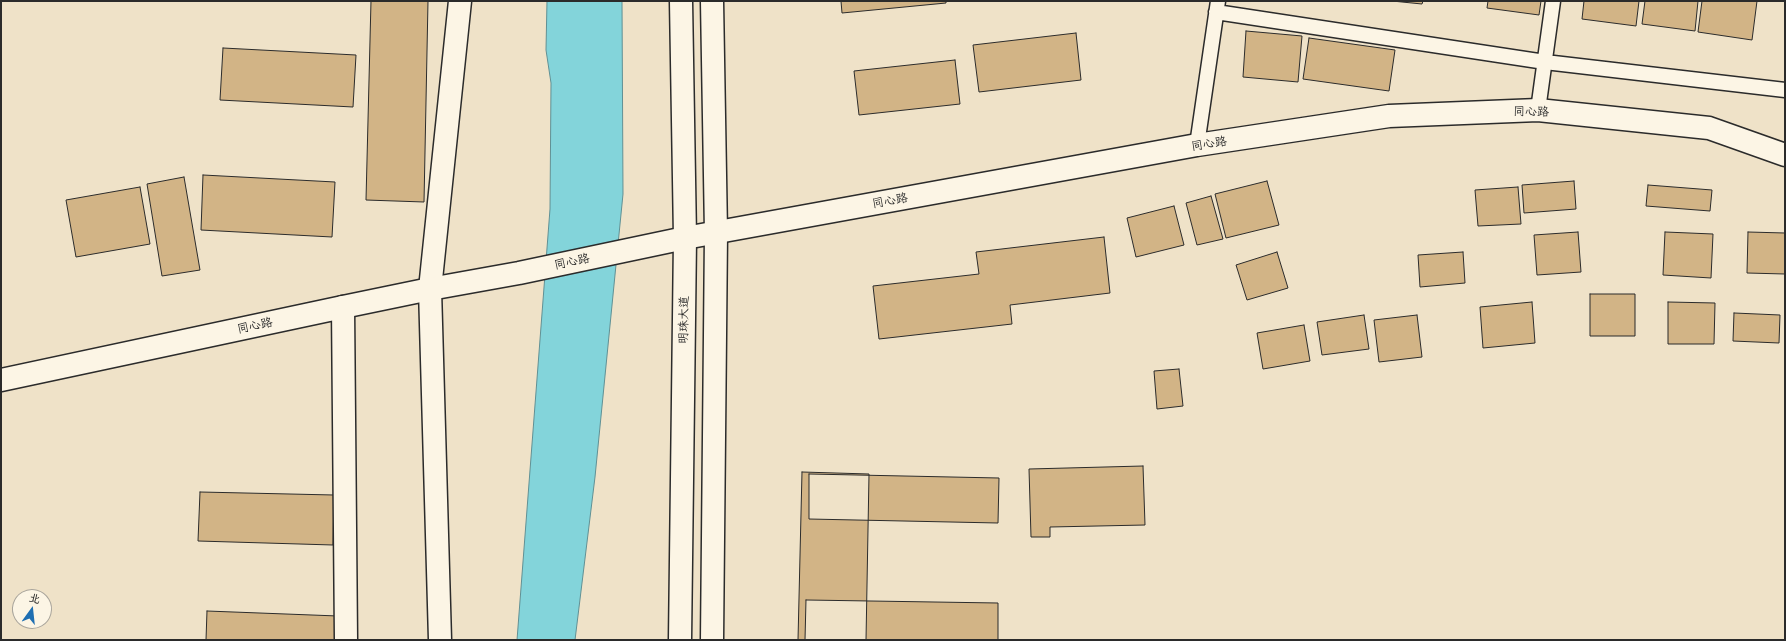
<!DOCTYPE html>
<meta charset="utf-8">
<style>
body{margin:0}
#map{position:relative;width:1786px;height:641px;overflow:hidden;background:#efe2c8;font-family:Delius,"LXGW WenKai TC",sans-serif}
canvas{display:block}
.frame{position:absolute;inset:0;border:2px solid #2b2b2b;pointer-events:none}
.north{position:absolute;left:12px;top:589px;width:40px;height:40px;box-sizing:border-box;background:#fcf5e5;border:1px solid #a8a49b;border-radius:50%;rotate:15deg;font-size:11px;font-weight:700;line-height:16px;text-align:center;color:#2b2b2b}
.north::after{content:'';display:block;margin:auto;width:14px;height:18px;background:#1f6fb2;clip-path:polygon(50% 0,100% 100%,50% 72%,0 100%)}
</style>
<div id="map">
<canvas width="1786" height="641"></canvas>
<div class="frame"></div>
<div class="north">北</div>
</div>
<script>
const g = document.querySelector('canvas').getContext('2d');
g.lineJoin = 'round';
function paint(path, color) { g.fillStyle = color; g.fill(path, 'evenodd'); }
const poly = rows => new Path2D(rows.map(r => 'M' + r).join(''));
function strokePath(path, color, width, dash) { g.strokeStyle = color; g.lineWidth = width; g.lineCap = dash ? 'butt' : 'round'; g.setLineDash(dash || []); g.stroke(path); }
function write(font, color, halo, rows, align = 'center') {
  g.font = font + ' Delius,"LXGW WenKai TC",sans-serif'; g.lineWidth = 3; g.setLineDash([]); g.textBaseline = 'middle'; g.strokeStyle = halo; g.fillStyle = color; for (const [text, x, y, turn = 0] of rows) {
    g.save(); g.translate(x, y); g.rotate((+turn || 0) * Math.PI / 180); g.textAlign = isNaN(turn) ? turn : align; if (halo) g.strokeText(text, 0, 0); g.fillText(text, 0, 0); g.restore();
  }
}
const water = poly([
 [547,1,622,1,623,194,595,477,575,640,517,640,550,209,551,83,546,50,547,1]
]);
const building = poly([
 [371,1,428,1,424,202,366,200,371,1],
 [841,1,946,1,946,3,842,13,841,1],
 [1392,1,1423,1,1422,4,1392,1],
 [1488,1,1541,1,1539,15,1487,8,1488,1],
 [1584,1,1639,1,1636,26,1582,19,1584,1],
 [1645,1,1698,1,1695,31,1642,24,1645,1],
 [1702,1,1757,1,1752,40,1698,32,1702,1],
 [1246,31,1302,36,1298,82,1243,77,1246,31],
 [1076,33,1081,80,979,92,973,45,1076,33],
 [1309,38,1395,50,1389,91,1303,79,1309,38],
 [223,48,356,55,353,107,220,100,223,48],
 [955,60,960,104,859,115,854,71,955,60],
 [203,175,335,182,332,237,201,230,203,175],
 [184,177,200,270,162,276,147,184,184,177],
 [1267,181,1279,225,1226,238,1215,194,1267,181],
 [1574,181,1576,209,1524,213,1522,185,1574,181],
 [1648,185,1712,190,1710,211,1646,206,1648,185],
 [140,187,150,244,76,257,66,200,140,187],
 [1518,187,1521,224,1478,226,1475,190,1518,187],
 [1211,196,1223,239,1197,245,1186,203,1211,196],
 [1174,206,1184,245,1136,257,1127,218,1174,206],
 [1578,232,1581,272,1537,275,1534,235,1578,232],
 [1665,232,1713,234,1711,278,1663,275,1665,232],
 [1748,232,1785,233,1785,274,1747,273,1748,232],
 [1104,237,1110,293,1010,305,1012,324,879,339,873,286,979,274,976,252,1104,237],
 [1277,252,1288,288,1247,300,1236,265,1277,252],
 [1463,252,1465,283,1420,287,1418,255,1463,252],
 [1590,294,1635,294,1635,336,1590,336,1590,294],
 [1532,302,1535,343,1483,348,1480,307,1532,302],
 [1668,302,1715,303,1714,344,1668,344,1668,302],
 [1734,313,1780,315,1779,343,1733,341,1734,313],
 [1364,315,1369,349,1322,355,1317,322,1364,315],
 [1417,315,1422,357,1379,362,1374,320,1417,315],
 [1304,325,1310,361,1263,369,1257,333,1304,325],
 [1179,369,1183,406,1157,409,1154,371,1179,369],
 [1143,466,1145,525,1050,527,1050,537,1031,537,1029,469,1143,466],
 [802,472,869,474,866,640,798,640,802,472],
 [809,474,999,478,998,523,809,519,809,474],
 [200,492,334,495,333,545,198,541,200,492],
 [806,600,998,603,998,640,805,640,806,600],
 [207,611,338,616,337,640,206,640,207,611]
]);
const service = poly([
 [1216,12,1545,62,1785,90],
 [1538,110,1553,1],
 [1197,145,1218,1]
]);
const minor = poly([
 [343,307,346,640],
 [440,640,430,289,460,1]
]);
const tertiary = poly([
 [1,380,343,307,430,289,519,273,685,238,1197,145,1389,116,1538,110,1709,128,1785,155]
]);
const secondary = poly([
 [712,1,716,233,712,640],
 [680,640,685,238,681,1]
]);
const streetNames = [
 ["同心路",1531,112,1],
 ["同心路",1209,144,-9],
 ["同心路",890,201,-10],
 ["同心路",572,262,-12],
 ["明珠大道",684,320,-89],
 ["同心路",255,326,-12]
];
paint(water, '#83d4da');
strokePath(water, '#609094', 1);
paint(building, '#d2b486');
strokePath(building, '#2b2b2b', 1);
strokePath(service, '#2b2b2b', 17);
strokePath(minor, '#2b2b2b', 25);
strokePath(tertiary, '#2b2b2b', 25);
strokePath(secondary, '#2b2b2b', 25);
strokePath(service, '#fcf5e5', 14);
strokePath(minor, '#fcf5e5', 22);
strokePath(tertiary, '#fcf5e5', 22);
strokePath(secondary, '#fcf5e5', 22);
write('12px', '#2b2b2b', '#fcf5e5', streetNames);
</script>
